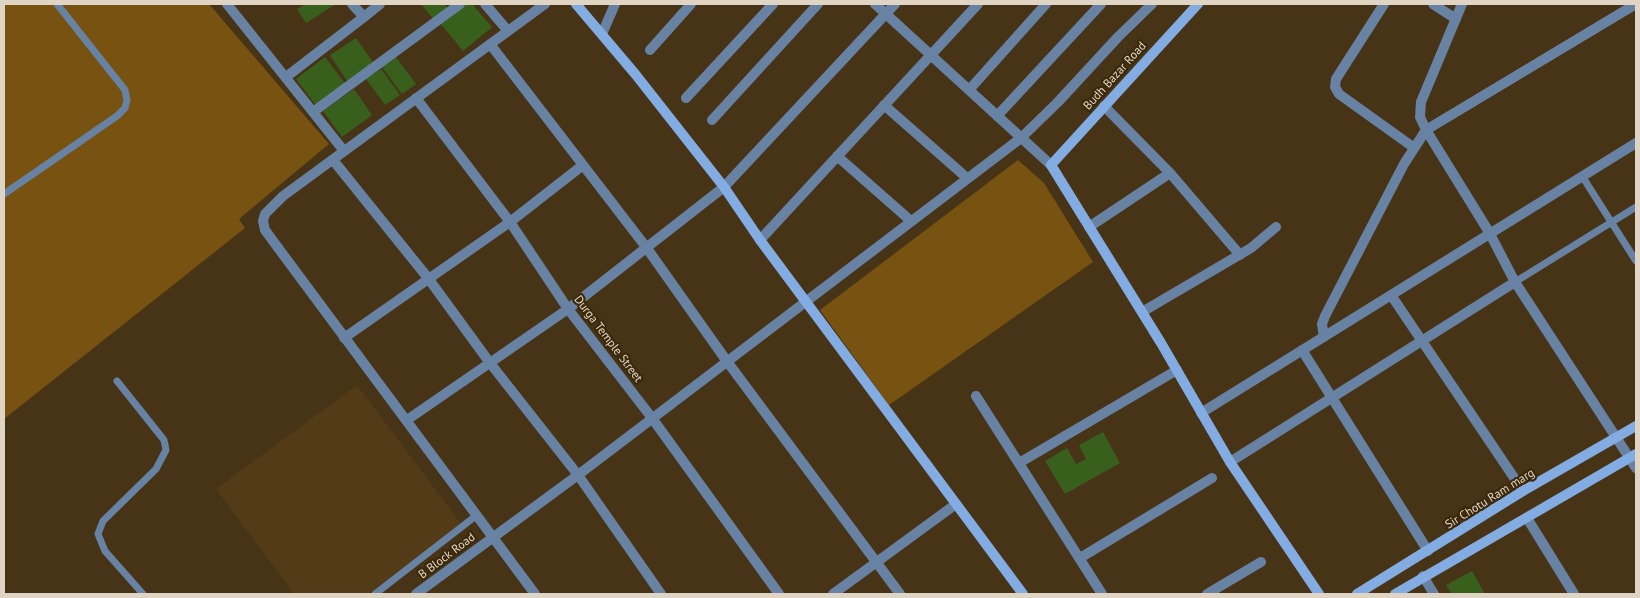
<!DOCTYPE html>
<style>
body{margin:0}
#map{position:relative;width:1640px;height:598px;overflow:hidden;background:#473417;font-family:"PT Sans",sans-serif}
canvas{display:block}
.frame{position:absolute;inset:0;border:5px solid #e0d4c4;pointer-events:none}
</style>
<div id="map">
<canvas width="1640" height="598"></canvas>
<div class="frame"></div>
</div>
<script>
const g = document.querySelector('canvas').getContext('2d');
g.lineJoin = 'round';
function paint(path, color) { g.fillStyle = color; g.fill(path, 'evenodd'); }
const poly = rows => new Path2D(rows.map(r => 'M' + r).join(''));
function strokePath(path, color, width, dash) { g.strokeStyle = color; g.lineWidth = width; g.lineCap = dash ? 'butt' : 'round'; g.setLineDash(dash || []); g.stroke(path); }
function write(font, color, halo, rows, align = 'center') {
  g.font = font + ' "PT Sans",sans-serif'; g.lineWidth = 4.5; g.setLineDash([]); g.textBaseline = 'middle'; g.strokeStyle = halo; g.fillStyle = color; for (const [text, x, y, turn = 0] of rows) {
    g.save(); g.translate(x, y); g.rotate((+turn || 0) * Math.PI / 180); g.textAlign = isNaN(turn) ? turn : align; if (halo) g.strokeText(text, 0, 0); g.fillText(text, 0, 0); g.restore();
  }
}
const built = poly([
 [357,385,462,525,368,594,294,594,216,489]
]);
const green = poly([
 [4,4,209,4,329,144,239,219,245,228,4,419],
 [1018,160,1044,183,1093,262,889,405,820,310]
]);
const building = poly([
 [306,4,336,4,306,23,297,9],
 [421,4,444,4,448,8,434,20],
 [462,4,472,4,492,27,463,51,440,23],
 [356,38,374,64,347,81,330,55],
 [325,57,347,86,318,108,296,79],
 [396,57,416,84,402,94,382,67],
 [381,69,400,95,385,105,366,79],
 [354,89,372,115,342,137,323,111],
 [1103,432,1120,463,1065,494,1045,461,1067,448,1076,464,1086,459,1079,445],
 [1472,571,1485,594,1452,594,1446,585]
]);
const lane = poly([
 [1582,176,1636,261],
 [4,194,117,116,125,108,127,100,125,90,57,4],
 [1515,282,1636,207],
 [117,381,164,440,166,450,156,469,103,521,98,534,105,551,143,594],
 [375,594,477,515]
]);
const street = poly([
 [227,4,344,151],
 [485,4,508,31],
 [875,4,1051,165],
 [1384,4,1336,79,1335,87,1339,94,1413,147],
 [1433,4,1456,19],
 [1636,4,1426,130,1489,232,1515,282,1636,468],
 [364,17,380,4],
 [602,34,615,4],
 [490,44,646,247,726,360,900,594],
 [650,50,691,4],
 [286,77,364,17,352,4],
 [969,90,1046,4],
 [416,98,510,222,568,309,652,418,779,594],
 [686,98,773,4],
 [884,105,967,178],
 [1104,106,1170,173,1240,255],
 [313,112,460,4],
 [997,116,1101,4],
 [712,120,818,4],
 [837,156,911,221],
 [333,160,428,278,490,363,578,475,661,594],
 [1089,227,1170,173],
 [760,240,978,4],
 [1391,295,1523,491],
 [1142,312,1251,248,1276,227],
 [1324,337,1322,324,1325,316,1404,164,1426,130,1420,117,1421,102,1462,4],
 [344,338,510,222,583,165],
 [1302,350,1428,551],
 [976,396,1102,594],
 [1201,413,1636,143],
 [407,420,568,309,724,187,895,4],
 [1230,462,1515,282],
 [1019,463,1177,370],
 [1527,518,1574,594],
 [1080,558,1212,478],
 [1423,576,1434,594],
 [416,594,578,475,1021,138,1058,102,1118,37,1152,4],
 [535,594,276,245,265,230,263,221,265,214,283,196,545,4],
 [833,594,956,504],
 [1207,594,1261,562]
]);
const secondary = poly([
 [576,4,636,75,724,187,760,240,1023,594],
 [1198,4,1051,165,1161,343,1230,462,1319,594],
 [1357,594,1523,491,1636,426],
 [1395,594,1636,454]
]);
const streetNames = [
 ["Budh Bazar Road",1115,76,-48],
 ["Durga Temple Street",608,339,53],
 ["Sir Chotu Ram marg",1490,499,-32],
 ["B Block Road",447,556,-37]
];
paint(built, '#533b17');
paint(green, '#785210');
paint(building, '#38601c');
strokePath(lane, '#6882a4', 7);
strokePath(street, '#6882a4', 10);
strokePath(secondary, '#82ace2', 10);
write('12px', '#e0d4c4', '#3c290c', streetNames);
</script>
